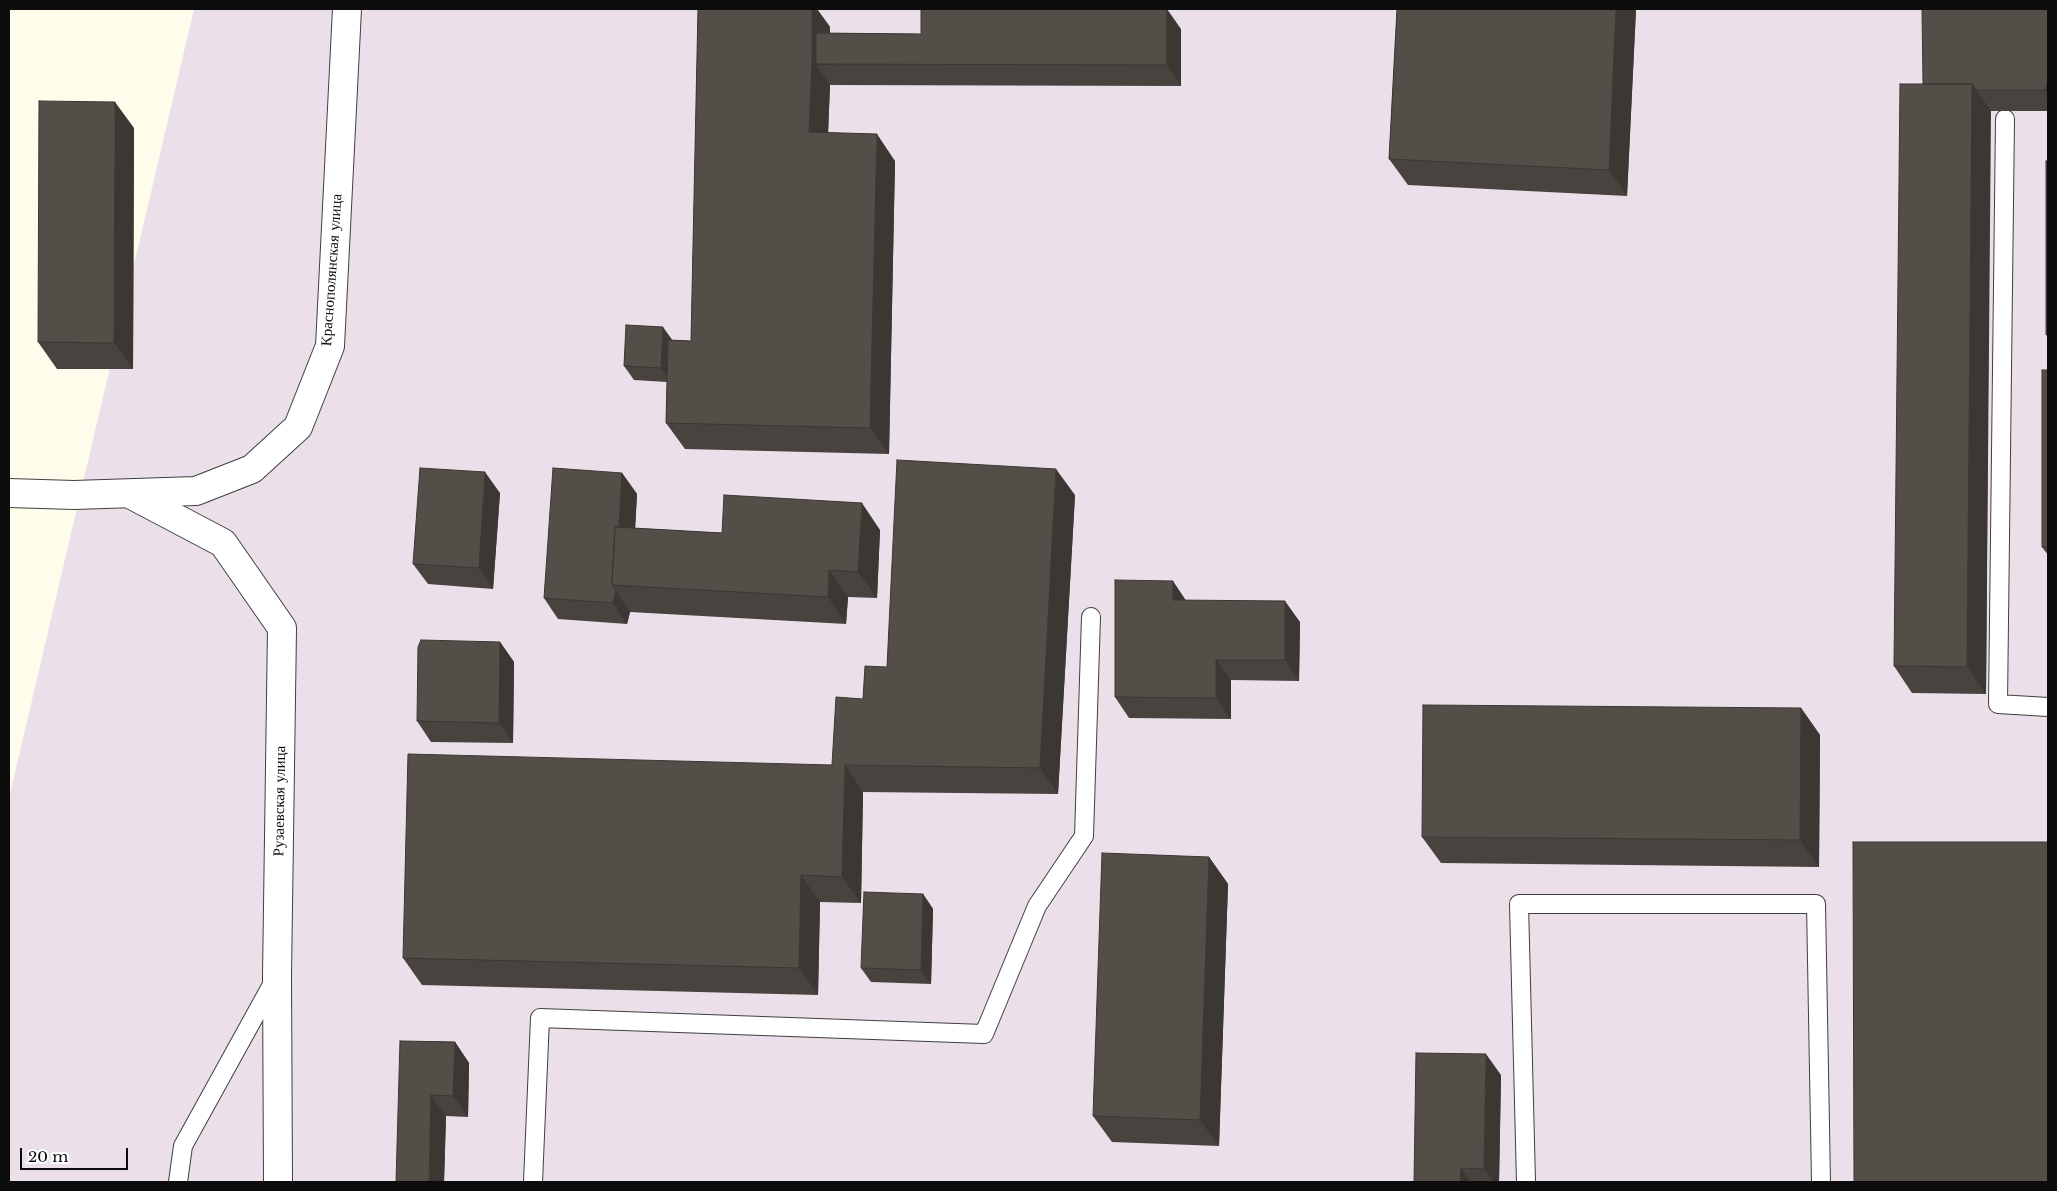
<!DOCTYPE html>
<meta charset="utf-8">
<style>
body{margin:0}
#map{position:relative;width:2057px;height:1191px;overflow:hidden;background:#fefdeb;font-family:"Libre Baskerville",serif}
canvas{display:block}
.frame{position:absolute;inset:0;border:10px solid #0c0c0c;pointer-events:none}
.scale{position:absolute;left:20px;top:1148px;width:108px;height:22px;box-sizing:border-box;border:2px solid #0c0c0c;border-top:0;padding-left:6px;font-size:15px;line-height:18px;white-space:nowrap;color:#0c0c0c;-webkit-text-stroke:4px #fff;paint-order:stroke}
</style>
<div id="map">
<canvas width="2057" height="1191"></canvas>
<div class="frame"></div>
<div class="scale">20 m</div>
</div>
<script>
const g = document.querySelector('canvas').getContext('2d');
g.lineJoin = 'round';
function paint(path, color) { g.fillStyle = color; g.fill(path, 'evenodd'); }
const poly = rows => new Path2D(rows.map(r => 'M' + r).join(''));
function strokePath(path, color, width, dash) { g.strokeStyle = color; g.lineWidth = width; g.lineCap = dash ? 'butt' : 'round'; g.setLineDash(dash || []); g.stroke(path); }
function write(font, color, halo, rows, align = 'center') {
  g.font = font + ' "Libre Baskerville",serif'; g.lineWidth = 5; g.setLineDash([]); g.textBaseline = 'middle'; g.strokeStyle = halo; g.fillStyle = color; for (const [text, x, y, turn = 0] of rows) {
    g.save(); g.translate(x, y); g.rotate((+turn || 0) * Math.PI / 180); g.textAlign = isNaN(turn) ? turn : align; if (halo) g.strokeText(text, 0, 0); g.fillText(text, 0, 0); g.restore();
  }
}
const industrial = poly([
 [194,9,2048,9,2048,1182,9,1182,9,798]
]);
const service = poly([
 [2005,119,1998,704,2048,707],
 [178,1182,183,1146,274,981],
 [533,1182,540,1018,984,1034,1037,906,1084,836,1091,617],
 [1526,1182,1519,904,1816,904,1821,1182]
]);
const minor = poly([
 [130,494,223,543,282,628,277,976,278,1182]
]);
const tertiary = poly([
 [9,493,74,495,196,491,252,469,298,427,330,346,347,9]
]);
const wall = poly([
 [698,9,817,9,830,27,830,33,921,34,1181,29,1181,86,830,85,828,133,895,161,889,454,685,449,666,423,667,382,634,380,624,366,673,340,691,341],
 [1397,9,1636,9,1627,196,1408,185,1389,159],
 [2048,9,2048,111,1990,111,1986,694,1912,693,1894,666,1923,84],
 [134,128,133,369,57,369,38,342],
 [2048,370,2048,555,2042,547],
 [622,473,637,494,635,528,722,533,880,530,877,598,848,597,846,624,630,612,627,624,558,619,544,598],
 [500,493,493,589,428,584,413,564],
 [1075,495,1058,794,863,792,861,903,820,902,818,995,422,985,403,958,832,765,863,699,887,667],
 [1186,600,1300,622,1299,681,1231,680,1231,719,1129,718,1115,697],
 [500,642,514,662,513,743,431,742,417,721],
 [1801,708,1820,735,1819,867,1441,863,1422,837],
 [1209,857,1228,884,1219,1146,1112,1142,1093,1116],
 [923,894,933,909,931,984,871,982,861,968],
 [400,1041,455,1042,469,1063,468,1117,446,1116,444,1182],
 [1501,1075,1499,1182,1414,1182]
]);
const shadedWall = poly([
 [812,9,817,9,830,27,830,65,816,64,830,85,827,159,809,132],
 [1167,9,1181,29,1181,86,1167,65],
 [1616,9,1636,9,1627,196,1609,170],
 [2048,82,2048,94,2045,90],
 [1972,84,1991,111,1986,694,1967,667],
 [115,102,134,128,133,369,114,343],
 [877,134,895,161,889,454,870,428],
 [663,327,673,341,671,382,661,368],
 [1056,469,1075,495,1058,794,1040,768],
 [485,472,500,493,493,589,479,568],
 [622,473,637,494,632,587,616,586],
 [862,503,880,530,877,598,858,572],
 [829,570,848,597,846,624,828,597],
 [1173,581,1187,602,1173,600],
 [616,591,630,612,627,624,613,603],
 [1285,601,1300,622,1299,681,1285,660],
 [500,642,514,662,513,743,499,723],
 [1216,660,1231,680,1231,719,1216,698],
 [1801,708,1820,735,1819,867,1800,840],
 [845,765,863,792,861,903,842,877],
 [1209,857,1228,884,1219,1146,1200,1120],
 [801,875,820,902,818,995,799,968],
 [923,894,933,909,931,984,921,970],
 [455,1042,469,1063,468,1117,453,1096],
 [1486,1054,1501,1075,1499,1182,1494,1182,1484,1169],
 [431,1095,446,1116,444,1182,429,1182],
 [1461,1168,1470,1182,1460,1182]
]);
const building = poly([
 [698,9,812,9,812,59,809,132,877,134,870,428,666,423,668,340,691,341,698,9],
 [921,9,1167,9,1167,65,816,64,816,33,921,34,921,9],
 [1397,9,1616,9,1609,170,1389,159,1397,9],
 [1922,9,2048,9,2048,82,2045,90,1976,90,1972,84,1923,84,1922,9],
 [1900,84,1972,84,1967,667,1894,666,1900,84],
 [39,101,115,102,114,343,38,342,39,101],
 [2046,161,2048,161,2048,335,2046,335,2046,161],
 [626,325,663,327,661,368,624,366,626,325],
 [2042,370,2048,370,2048,547,2042,547,2042,370],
 [897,460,1056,469,1040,768,845,765,842,877,801,875,799,968,403,958,408,754,832,765,836,697,863,699,865,666,887,667,897,460],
 [420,468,485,472,479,568,413,564,420,468],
 [553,468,622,473,619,527,615,527,612,585,616,591,613,603,544,598,553,468],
 [724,495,862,503,858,572,829,570,828,597,612,585,615,527,722,533,724,495],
 [1115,580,1173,581,1173,600,1285,601,1285,660,1216,660,1216,698,1115,697,1115,580],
 [421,640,500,642,499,723,417,721,418,647,421,640],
 [1423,705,1801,708,1800,840,1422,837,1423,705],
 [1853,842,2048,842,2048,1182,1854,1182,1853,842],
 [1102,853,1209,857,1200,1120,1093,1116,1102,853],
 [864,892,923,894,921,970,861,968,864,892],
 [400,1041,455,1042,453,1096,431,1095,429,1182,396,1182,400,1041],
 [1416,1053,1486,1054,1484,1169,1461,1168,1460,1182,1414,1182,1416,1053]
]);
const streetNames = [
 ["Краснополянская улица",332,270,-86],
 ["Рузаевская улица",280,801,-89]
];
paint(industrial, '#ebe0ea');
strokePath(service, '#3f3f3f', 20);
strokePath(minor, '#3f3f3f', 30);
strokePath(tertiary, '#3f3f3f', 30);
strokePath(service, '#fff', 18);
strokePath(minor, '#fff', 28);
strokePath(tertiary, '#fff', 28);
paint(wall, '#48433f');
paint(shadedWall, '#3b3733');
paint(building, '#544e49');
strokePath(building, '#3b3733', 1);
write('15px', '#0c0c0c', '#fff', streetNames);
</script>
